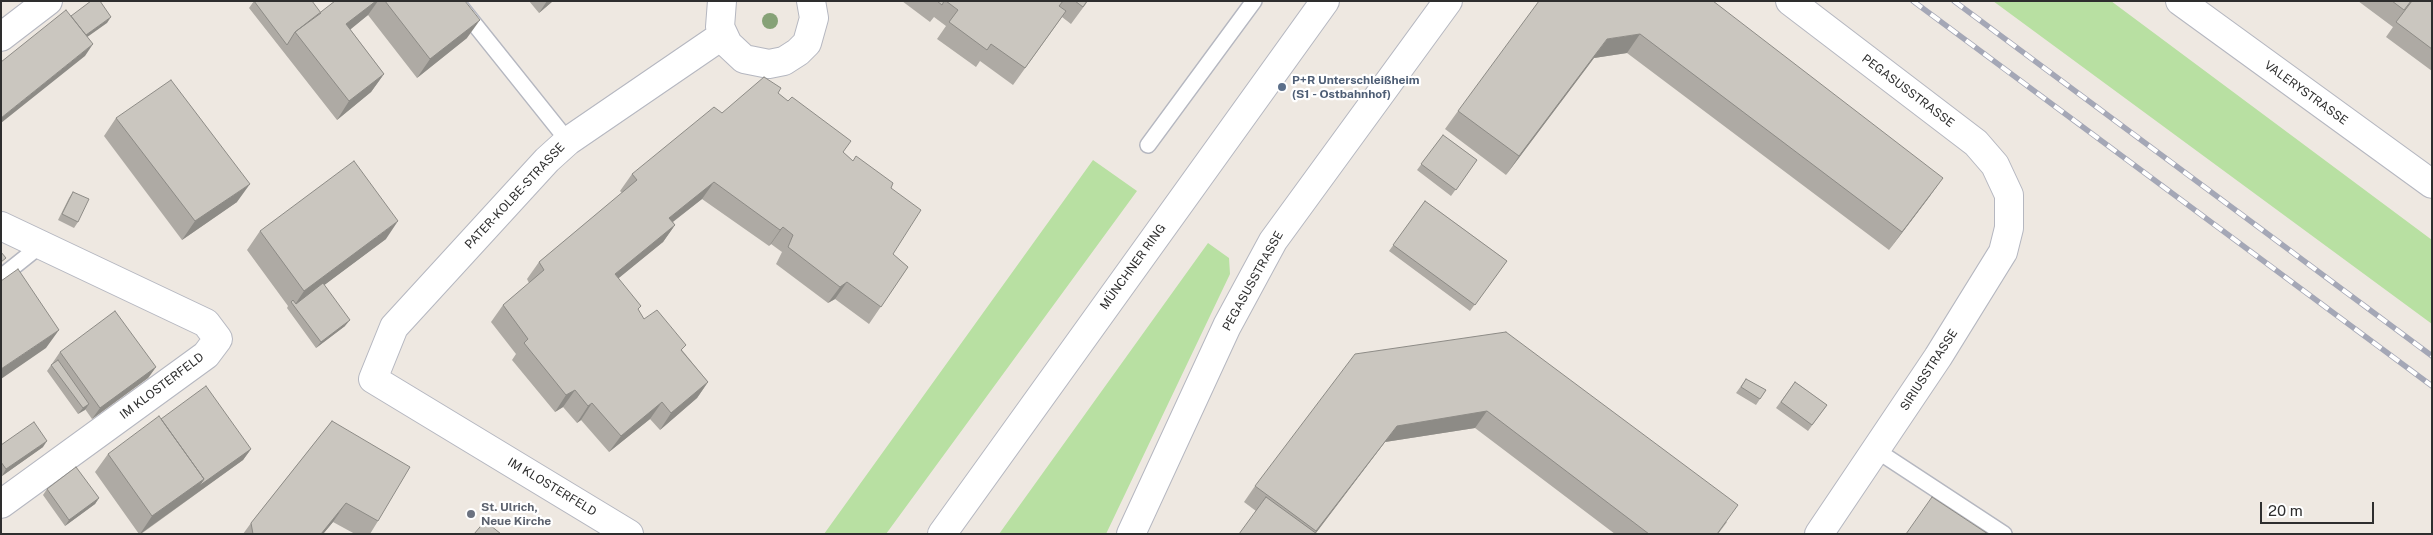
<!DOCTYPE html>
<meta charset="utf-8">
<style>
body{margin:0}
#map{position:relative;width:2433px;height:535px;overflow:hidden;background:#eee8e1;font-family:"Public Sans",sans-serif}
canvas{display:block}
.frame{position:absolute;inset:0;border:2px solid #2e2e2e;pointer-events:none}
.scale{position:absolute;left:2260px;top:502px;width:114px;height:22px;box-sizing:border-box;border:2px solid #2e2e2e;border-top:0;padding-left:6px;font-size:15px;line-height:18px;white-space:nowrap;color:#2e2e2e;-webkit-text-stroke:4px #fff;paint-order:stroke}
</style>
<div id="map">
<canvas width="2433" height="535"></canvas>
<div class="frame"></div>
<div class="scale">20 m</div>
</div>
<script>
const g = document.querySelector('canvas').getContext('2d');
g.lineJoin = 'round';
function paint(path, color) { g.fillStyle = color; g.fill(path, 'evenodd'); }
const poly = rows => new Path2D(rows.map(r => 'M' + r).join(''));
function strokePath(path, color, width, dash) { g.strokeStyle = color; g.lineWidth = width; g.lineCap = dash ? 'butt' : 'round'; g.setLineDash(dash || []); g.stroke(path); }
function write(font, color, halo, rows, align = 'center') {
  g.font = font + ' "Public Sans",sans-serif'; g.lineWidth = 4.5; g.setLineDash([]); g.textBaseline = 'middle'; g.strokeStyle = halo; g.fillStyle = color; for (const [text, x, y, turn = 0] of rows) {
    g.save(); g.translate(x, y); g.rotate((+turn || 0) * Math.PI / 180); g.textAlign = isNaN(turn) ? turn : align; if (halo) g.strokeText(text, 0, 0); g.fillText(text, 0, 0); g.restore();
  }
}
const green = poly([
 [1993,1,2111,1,2432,240,2432,324],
 [1093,160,1137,191,886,534,824,534],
 [1208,243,1229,258,1230,274,1106,534,999,534]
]);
const lane = poly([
 [456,1,568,141],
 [1148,145,1254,1],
 [1,277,41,245],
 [1876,450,2004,534]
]);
const street = poly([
 [722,1,720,27,728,44,744,59,769,64,784,61,798,52,807,43,814,18,811,1],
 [1790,1,1976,143,1995,165,2009,195,2009,228,2003,252,1938,357,1819,534],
 [2180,1,2432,184],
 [1,37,48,1],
 [1,226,206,323,218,339,206,355,1,504],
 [629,534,373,379,394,327,547,160,568,141,723,35],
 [1131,534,1227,326,1273,241,1448,1]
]);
const secondary = poly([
 [942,534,1325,1]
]);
const rail = poly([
 [1913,1,2432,386],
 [1954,1,2432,356]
]);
const trees = [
 [770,21]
];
const wall = poly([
 [254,1,321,13,335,1,465,1,467,38,417,78,368,15,350,29,384,74,371,92,337,120,249,8],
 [529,1,553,1,539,13],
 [902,1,1088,1,1071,24,1062,17,1013,85,980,61,976,67,937,39,946,26,934,17,930,22],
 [1713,1,1930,196,1889,250,1627,53,1594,58,1506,175,1445,129,1458,111],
 [2358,1,2432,1,2432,71,2386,37,2393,27],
 [778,93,853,161,891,188,893,254,908,267,869,324,835,299,828,303,776,264,782,252,771,244,769,246,702,199,673,222,675,225,663,242,618,278,644,319,682,350,708,382,697,398,660,430,650,419,609,452,581,420,577,423,563,407,555,412,512,360,516,354,491,322,503,305,529,283,527,279,539,262,622,193,620,191,632,174,722,113],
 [116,118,237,202,182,240,104,136],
 [1443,135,1477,160,1451,196,1417,170],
 [73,192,78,222,74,228,58,220,69,198],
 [1425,201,1507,261,1470,311,1389,251],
 [260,231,386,239,324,285,345,326,316,348,287,308,288,306,247,250],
 [1506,332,1727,522,1718,534,1615,534,1475,428,1385,442,1316,533,1256,511,1244,502,1255,486],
 [60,352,156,367,148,378,92,419,85,409,78,414,47,371],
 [1746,379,1766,390,1756,405,1736,393],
 [1795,382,1827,405,1808,431,1776,408],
 [161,419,251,449,243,460,141,534,139,534,95,472,108,454],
 [332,421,378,521,370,534,355,534,333,522,323,534,243,534,251,523],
 [1,445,43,447,2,476,1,475],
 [47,489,99,498,95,504,65,526,43,495]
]);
const shadedWall = poly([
 [376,1,378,1,368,15,334,43,346,24],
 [547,1,553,1,539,13],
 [111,17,107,23,76,45,80,39],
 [480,20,467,38,417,78,430,59],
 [1640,34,1627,53,1594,58,1506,175,1519,156,1607,39],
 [93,44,85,56,1,123,1,118],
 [384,74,371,92,337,120,349,101],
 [1943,178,1930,196,1889,250,1902,232],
 [714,182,702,199,657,234,669,218],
 [250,184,237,202,182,240,195,221],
 [398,221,386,239,295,307,294,306,304,291],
 [675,225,663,242,603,291,615,274],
 [783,227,771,244,769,246,780,230],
 [847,282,835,299,828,303,840,287],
 [350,320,345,326,316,348,321,342],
 [59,330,46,348,1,379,1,369],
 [156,367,148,378,92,419,100,408],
 [708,382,697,398,660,430,671,413],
 [575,390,563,407,555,412,566,395],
 [662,402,650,419,609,452,621,436],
 [592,403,581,420,577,423,588,406],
 [89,404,85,410,78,414,83,408],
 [1487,411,1475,428,1385,442,1315,534,1314,534,1397,426],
 [47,441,43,447,2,476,6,469],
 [251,449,243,460,140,534,152,516,204,479],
 [99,498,95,504,65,526,69,520],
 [346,503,333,522,323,534,321,534]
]);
const building = poly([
 [91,1,100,1,111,17,86,35,71,16,91,1],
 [254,1,312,1,321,13,295,32,287,45,254,1],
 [335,1,376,1,346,24,384,74,349,101,295,32,335,1],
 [385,1,465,1,480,20,430,59,385,1],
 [937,1,944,1,942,5,937,1],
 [946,1,1063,1,1059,6,1066,11,1025,68,991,44,987,50,949,22,958,10,946,1],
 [1075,1,1087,1,1083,7,1075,1],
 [1539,1,1713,1,1943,178,1902,232,1640,34,1607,39,1519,156,1458,111,1539,1],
 [2392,1,2411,1,2404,10,2392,1],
 [2412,1,2432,1,2432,49,2396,22,2412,1],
 [66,10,93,44,1,118,1,62,66,10],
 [764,77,781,88,778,93,788,101,792,97,851,141,843,152,853,161,856,156,893,183,891,188,921,210,893,254,908,267,881,307,847,282,840,287,788,247,793,235,783,227,780,230,714,182,669,218,675,225,615,274,641,306,638,309,644,319,657,310,686,345,681,350,708,382,671,413,662,402,621,436,592,403,588,406,575,390,566,395,524,343,528,339,503,305,544,270,539,262,637,180,632,174,714,107,722,113,764,77],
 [171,80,250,184,195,221,116,118,171,80],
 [1443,135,1477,160,1456,190,1421,164,1443,135],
 [354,161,398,221,304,291,260,231,354,161],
 [73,192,89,199,78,222,62,214,73,192],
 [1425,201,1507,261,1475,305,1393,245,1425,201],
 [1,252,6,258,1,262,1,252],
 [18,269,59,330,1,369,1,281,18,269],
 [323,283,350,320,321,342,291,302,293,300,296,304,323,283],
 [115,311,156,367,100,408,60,352,115,311],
 [1506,332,1738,505,1717,534,1649,534,1487,411,1397,426,1316,531,1255,486,1355,354,1506,332],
 [58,360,89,404,83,408,51,365,58,360],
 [1746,379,1766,390,1760,399,1741,387,1746,379],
 [1795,382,1827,405,1812,425,1781,402,1795,382],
 [206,386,251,449,199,486,204,479,161,419,206,386],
 [159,416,204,479,152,516,108,454,159,416],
 [332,421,410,467,378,521,346,503,321,534,253,534,251,523,332,421],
 [34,422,47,441,6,469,1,462,1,445,34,422],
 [76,467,99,498,69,520,47,489,76,467],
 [1266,497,1317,534,1239,534,1266,497],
 [1932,497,1988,534,1906,534,1932,497],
 [485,521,501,534,474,534,485,521]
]);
const markers = [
 [1282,87,5,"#5c6f8a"],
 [471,514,5,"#6b7280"]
];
const serviceNames = [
 ["P+R Unterschleißheim",1292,80],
 ["(S1 - Ostbahnhof)",1292,94]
];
const streetNames = [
 ["PEGASUSSTRASSE",1908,91,37],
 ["VALERYSTRASSE",2306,93,36],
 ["PATER-KOLBE-STRASSE",515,196,-47],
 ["MÜNCHNER RING",1133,267,-54],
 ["PEGASUSSTRASSE",1253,281,-61],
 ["SIRIUSSTRASSE",1929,370,-57],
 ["IM KLOSTERFELD",162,386,-37],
 ["IM KLOSTERFELD",552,487,31]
];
const worshipNames = [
 ["St. Ulrich,",481,507],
 ["Neue Kirche",481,521]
];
paint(green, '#b8e0a2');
strokePath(lane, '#b5b7c0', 18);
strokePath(street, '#b5b7c0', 30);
strokePath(secondary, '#b5b7c0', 30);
strokePath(lane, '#fff', 15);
strokePath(street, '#fff', 28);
strokePath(secondary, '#fff', 28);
strokePath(rail, '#a4a7b6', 5.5);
strokePath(rail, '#fff', 4, [11]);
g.fillStyle = '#86a277';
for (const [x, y] of trees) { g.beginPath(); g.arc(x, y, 8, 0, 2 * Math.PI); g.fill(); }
paint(wall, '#aeaaa4');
paint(shadedWall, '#8d8b86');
paint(building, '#cac6bf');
strokePath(building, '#8d8b86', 1);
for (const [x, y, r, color] of markers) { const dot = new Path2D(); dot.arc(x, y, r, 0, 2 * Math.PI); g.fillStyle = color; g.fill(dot); strokePath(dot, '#fff', 2); }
write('bold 12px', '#4e5e75', '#fff', serviceNames, 'left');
write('12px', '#2e2e2e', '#fff', streetNames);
write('bold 12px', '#5b616d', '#fff', worshipNames, 'left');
</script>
